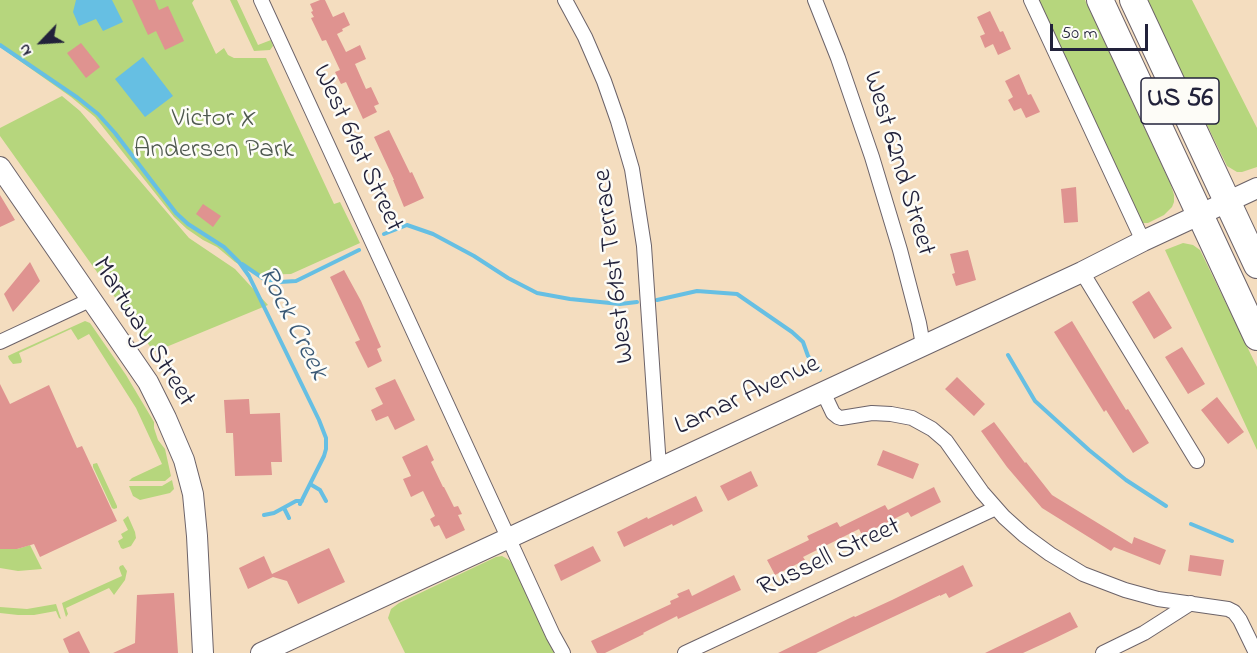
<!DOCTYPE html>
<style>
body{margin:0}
#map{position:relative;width:1257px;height:653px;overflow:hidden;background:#f4ddbf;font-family:"Indie Flower",sans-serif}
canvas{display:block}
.north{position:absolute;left:12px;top:12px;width:60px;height:60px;-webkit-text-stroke:4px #fdfcf7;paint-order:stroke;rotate:245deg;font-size:16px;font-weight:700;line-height:24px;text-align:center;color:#22223b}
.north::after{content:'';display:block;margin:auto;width:21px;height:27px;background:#22223b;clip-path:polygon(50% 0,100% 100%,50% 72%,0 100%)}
.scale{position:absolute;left:1050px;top:24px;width:98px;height:27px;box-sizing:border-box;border:3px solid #22223b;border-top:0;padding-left:8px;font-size:18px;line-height:21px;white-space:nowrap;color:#22223b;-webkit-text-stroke:4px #fdfcf7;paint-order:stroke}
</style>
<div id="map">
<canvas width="1257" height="653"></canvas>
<div class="north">N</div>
<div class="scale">50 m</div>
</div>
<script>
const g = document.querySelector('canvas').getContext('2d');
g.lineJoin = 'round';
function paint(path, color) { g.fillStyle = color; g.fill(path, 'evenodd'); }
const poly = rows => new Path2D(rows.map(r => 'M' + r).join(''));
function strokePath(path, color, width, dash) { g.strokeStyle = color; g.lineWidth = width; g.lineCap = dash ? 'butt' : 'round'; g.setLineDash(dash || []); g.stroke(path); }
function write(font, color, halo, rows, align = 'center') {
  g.font = font + ' "Indie Flower",sans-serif'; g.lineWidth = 5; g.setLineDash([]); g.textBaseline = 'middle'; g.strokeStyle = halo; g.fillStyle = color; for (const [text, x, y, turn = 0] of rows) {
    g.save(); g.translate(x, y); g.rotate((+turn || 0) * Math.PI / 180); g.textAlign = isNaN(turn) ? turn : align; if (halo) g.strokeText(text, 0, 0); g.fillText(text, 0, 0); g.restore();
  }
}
const green = poly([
 [0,0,194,0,192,3,216,54,224,48,228,55,234,58,266,58,334,204,340,202,360,243,291,274,256,275,235,262,217,247,203,240,187,229,174,217,95,117,71,97,0,47],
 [230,0,237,0,258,45,271,40,273,46,270,50,254,51],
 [1037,0,1085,0,1171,185,1174,195,1174,202,1172,207,1164,215,1148,223,1143,223,1141,221],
 [1146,0,1192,0,1257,128,1257,167,1242,172,1237,172,1227,166],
 [62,96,80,111,189,238,235,269,268,305,154,352,0,136,0,128],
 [1183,243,1193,245,1200,250,1257,367,1257,450,1165,250],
 [85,321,90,323,126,375,154,422,154,428,158,440,165,449,171,476,165,481,129,481,132,478,162,464,136,408,89,334,78,340,71,329,19,353,22,361,21,363,13,364,9,359,8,356,12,354],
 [97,463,117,506,117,508,114,509,112,508,93,467,93,464],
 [172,480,174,489,170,493,140,500,133,496,129,486,162,486],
 [128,516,135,532,136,538,131,546,123,549,121,548,118,541,123,538,121,534,128,530,123,520],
 [30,545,42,569,18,571,0,568,0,549,17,549],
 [502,556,509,560,512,564,554,653,405,653,388,618,391,609,399,603,496,557],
 [123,565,127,571,125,580,114,595,109,588,66,608,68,614,66,617,62,603,122,576,119,568,120,566],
 [56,604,61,619,59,618,56,611,34,615,18,615,0,613,0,607,27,609]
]);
const water = poly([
 [76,0,112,0,123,22,103,31,96,19,79,26,73,12],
 [143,57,173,96,145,117,115,79]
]);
const stream = poly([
 [0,45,78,98,98,114,115,133,176,213,188,224,224,247,239,262,249,276,319,420,326,438,326,449,324,456,300,504],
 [384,234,407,225,433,234,474,256,508,278,537,293,570,299,620,304,637,302],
 [242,264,264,279,280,282,296,281,359,250],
 [657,300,697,291,737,294,792,332,803,342,808,356,820,370],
 [1008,355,1035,401,1089,450,1126,480,1166,506],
 [310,484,320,490,326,501],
 [284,508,289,518],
 [264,515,274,513,296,501,302,501],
 [1191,524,1232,541]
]);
const building = poly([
 [132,0,155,0,159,10,168,6,184,41,165,50,156,31,148,35],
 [320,0,325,0,333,17,344,12,350,25,342,29,343,31,337,34,346,52,360,45,366,59,355,64,366,89,371,87,379,104,374,106,377,112,363,119,346,82,341,84,335,72,340,70,326,40,322,41,311,18,314,17,311,12,313,11,310,4],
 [990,11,1000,32,1003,31,1011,49,998,55,993,44,985,48,980,36,985,34,977,17],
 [81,43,100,67,86,78,67,53],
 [1019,74,1028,95,1031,94,1040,112,1026,118,1021,108,1014,111,1008,100,1013,97,1005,81],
 [389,130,410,173,412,172,424,198,404,207,393,180,394,180,374,137],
 [1076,187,1078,222,1064,223,1061,189],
 [0,195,15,220,0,227],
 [203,204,221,216,213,227,196,214],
 [968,250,976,280,956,286,952,274,955,273,950,254],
 [30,262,40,281,13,312,4,294],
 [344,270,361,301,381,347,377,349,382,361,368,368,355,342,360,340,330,277],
 [1149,291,1172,328,1154,339,1132,302],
 [1072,321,1126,410,1128,409,1149,443,1133,453,1106,410,1104,412,1054,332],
 [1182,347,1205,384,1188,394,1165,357],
 [957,377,985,404,974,416,945,389],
 [395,379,415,420,395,430,388,416,376,421,371,410,383,404,375,388],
 [0,384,10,404,49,385,77,448,82,446,117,521,40,557,34,544,17,549,0,549],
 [1217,397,1244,432,1228,444,1201,410],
 [249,399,250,414,280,413,282,462,271,462,272,475,235,476,233,433,226,433,224,400],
 [994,422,1025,463,1026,462,1052,495,1132,544,1134,537,1166,550,1160,565,1114,547,1111,551,1042,508,1007,467,981,431],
 [427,445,434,460,431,462,443,487,444,487,454,507,458,506,462,514,458,515,465,530,446,539,439,525,434,527,430,519,435,516,423,491,411,497,403,479,411,476,402,457],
 [883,450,919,464,913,479,877,465],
 [751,471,758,486,728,501,720,486],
 [934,487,941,502,911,517,908,512,862,535,859,529,803,557,805,560,775,575,767,560,809,540,807,536,837,522,840,527,885,505,888,510],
 [696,496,703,511,673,526,672,524,624,547,617,532,647,517,648,519],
 [593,546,601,561,561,581,554,565],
 [329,548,345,582,298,604,287,581,273,577,248,589,239,568,264,556,272,574],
 [1190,555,1224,560,1221,576,1188,571],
 [963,565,973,586,949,598,946,593,940,596,940,595,816,653,778,653,854,616,855,617,892,600],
 [734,575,741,590,678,619,677,616,643,633,644,634,605,653,597,653,591,641,671,604,670,601,679,597,677,594,689,589,692,596],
 [174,593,178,653,113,653,135,643,137,595],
 [1070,612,1078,627,1047,642,1023,653,985,653],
 [79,631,90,653,69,653,63,639]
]);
const street = poly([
 [261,0,553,635,563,653],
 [565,0,585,37,604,81,618,121,632,169,644,246,659,467],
 [815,0,838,58,872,157,900,250,919,323,923,345],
 [1031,0,1143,241],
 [1082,272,1197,461],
 [0,342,92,299],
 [823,392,833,413,838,417,841,418,872,413,891,414,912,418,932,429,946,441,982,492,1004,517,1024,535,1050,554,1083,574,1125,590,1158,599,1228,609,1234,612,1240,620,1256,653],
 [685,653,996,508],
 [1103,653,1144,633,1191,603]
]);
const secondary = poly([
 [0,167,148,382,166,418,184,460,193,494,197,536,203,653],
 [261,653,1082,272,1143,241,1257,188]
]);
const highway = poly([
 [1100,0,1257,337],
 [1133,0,1257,265]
]);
const shields = [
 [1180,101,78]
];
const shieldNames = [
 ["US 56",1180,101]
];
const parkNames = [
 ["Victor X",214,121],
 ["Andersen Park",214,152]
];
const streetNames = [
 ["West 61st Street",356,149,65],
 ["West 62nd Street",897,164,73],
 ["West 61st Terrace",616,266,-97],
 ["Martway Street",142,333,58],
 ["Lamar Avenue",748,397,-25],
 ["Russell Street",830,559,-25]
];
const waterNames = [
 ["Rock Creek",291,324,63]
];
paint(green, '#b6d67d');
paint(water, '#66bfe3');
strokePath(stream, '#66bfe3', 4);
paint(building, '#df9390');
strokePath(street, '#6c6369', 16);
strokePath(secondary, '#6c6369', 22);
strokePath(highway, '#6c6369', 28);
strokePath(street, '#fff', 14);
strokePath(secondary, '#fff', 20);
strokePath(highway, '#fff', 26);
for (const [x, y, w] of shields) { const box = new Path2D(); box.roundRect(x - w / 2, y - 23, w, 46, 4.5); g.fillStyle = '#fdfcf7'; g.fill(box); strokePath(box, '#22223b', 1.5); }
write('bold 26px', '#22223b', null, shieldNames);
write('27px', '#4e584f', '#fdfcf7', parkNames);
write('27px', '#22223b', '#fdfcf7', streetNames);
write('italic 28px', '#3a5976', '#fdfcf7', waterNames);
</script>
